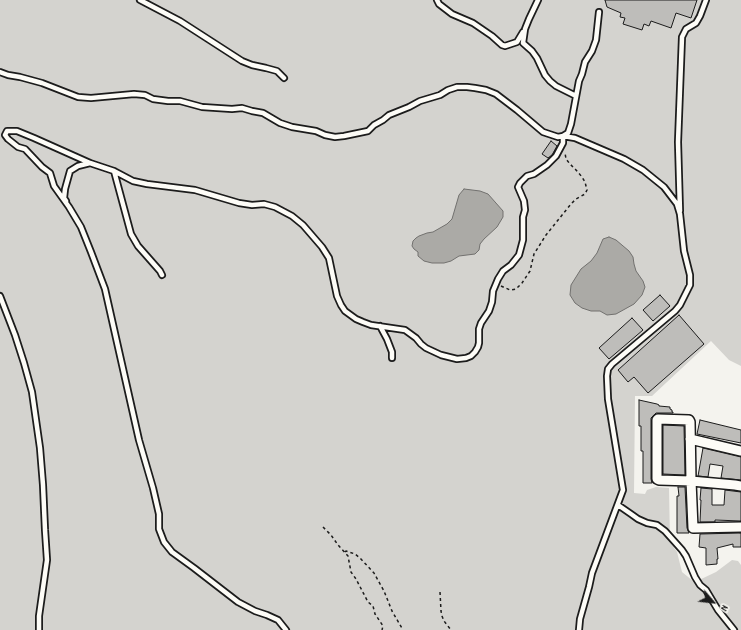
<!DOCTYPE html>
<style>
body{margin:0}
#map{position:relative;width:741px;height:630px;overflow:hidden;background:#f4f3ee;font-family:Dekko,sans-serif}
canvas{display:block}
.north{position:absolute;left:693px;top:582px;width:40px;height:40px;-webkit-text-stroke:3px #fdfcf7;paint-order:stroke;rotate:118deg;font-size:11px;font-weight:700;line-height:16px;text-align:center;color:#1c1c1c}
.north::after{content:'';display:block;margin:auto;width:14px;height:18px;background:#1c1c1c;clip-path:polygon(50% 0,100% 100%,50% 72%,0 100%)}
</style>
<div id="map">
<canvas width="741" height="630"></canvas>
<div class="north">N</div>
</div>
<script>
const g = document.querySelector('canvas').getContext('2d');
g.lineJoin = 'round';
function paint(path, color) { g.fillStyle = color; g.fill(path, 'evenodd'); }
const poly = rows => new Path2D(rows.map(r => 'M' + r).join(''));
function strokePath(path, color, width, dash) { g.strokeStyle = color; g.lineWidth = width; g.lineCap = dash ? 'butt' : 'round'; g.setLineDash(dash || []); g.stroke(path); }
const green = poly([
 [0,0,741,0,741,366,729,360,711,341,652,396,635,396,634,493,645,494,647,490,656,487,669,488,670,542,677,552,682,572,693,581,697,581,716,572,732,560,738,561,741,565,741,630,0,630]
]);
const water = poly([
 [464,189,480,191,488,194,503,211,503,217,497,227,484,239,480,244,479,250,475,254,459,256,451,261,444,263,432,263,424,261,418,256,418,252,414,249,412,246,413,241,416,238,419,236,427,233,433,232,447,224,452,219,459,195,464,189],
 [609,237,616,240,629,251,633,257,634,264,636,271,643,281,645,287,642,295,634,304,616,314,607,315,600,311,591,311,582,308,575,303,570,295,571,285,581,269,591,261,597,253,603,239,609,237]
]);
const building = poly([
 [605,0,697,0,691,18,676,13,671,28,651,21,649,26,644,24,642,30,623,24,625,18,620,17,621,13,607,7,605,0],
 [551,141,557,146,552,155,548,158,542,154,551,141],
 [660,295,670,306,653,321,643,310,660,295],
 [679,315,704,344,648,393,634,377,628,382,618,370,679,315],
 [632,318,643,330,609,359,599,348,632,318],
 [639,400,657,404,659,405,659,406,670,407,670,409,672,410,672,412,673,412,673,413,656,413,651,418,651,479,652,483,643,483,643,451,641,451,641,426,639,426,639,400],
 [700,420,741,430,741,443,697,434,700,420],
 [663,425,684,426,685,475,663,474,663,425],
 [703,448,741,457,741,480,721,478,723,466,710,464,708,477,698,476,703,448],
 [678,487,685,487,687,528,689,533,677,533,677,496,679,496,678,487],
 [701,488,712,489,712,505,724,505,725,490,741,492,741,521,715,520,715,522,700,522,701,500,700,500,701,488],
 [740,533,741,533,741,547,733,547,733,544,717,548,718,559,717,559,717,564,706,565,706,548,699,547,700,534,740,533]
]);
const path = poly([
 [501,286,510,290,516,289,522,283,530,271,534,254,546,235,571,204,576,199,585,194,587,190,585,182,582,177,576,170,570,164,566,159,565,153],
 [323,527,331,535,338,545,348,556,351,572,356,579,368,602,373,606,375,614,383,626,382,630],
 [345,552,346,551,355,554,360,558,374,573,384,591,392,611,403,630],
 [440,592,441,611,442,616,444,621,451,630]
]);
const service = poly([
 [140,0,180,21,242,61,252,65,266,68,277,71,284,78],
 [437,0,439,4,452,14,473,23,492,36,502,45,505,46,517,42,523,32],
 [538,0,529,19,525,29,523,43,532,51,537,58,545,75,550,81,556,86,576,96],
 [0,72,8,75,20,77,42,83,78,97,91,98,134,94,145,95,153,99,168,101,180,101,202,107,232,109,242,108,252,111,263,113,280,123,292,127,316,131,325,135,335,137,344,136,368,131,374,125,383,120,389,115,409,107,420,101,440,95,448,90,457,87,467,87,475,88,486,90,496,94,517,110,543,132,558,137,563,136,568,133,571,124,579,81,582,74,585,62,592,51,596,40,599,12],
 [114,171,131,234,138,246,160,271,162,275],
 [66,201,64,198,65,189,70,171,78,166,90,163],
 [680,211,678,142,682,37,686,29,696,23,700,16,706,0],
 [0,296,15,335,24,363,32,392,40,448,43,485,45,530,47,560,39,616,39,630],
 [380,326,387,339,392,352,392,358],
 [618,505,631,514,638,519,647,523,657,525,665,531,682,550,686,556,695,577,700,585,706,590,718,610,734,630],
 [286,630,278,620,267,615,255,611,238,602,194,568,172,552,164,542,159,529,159,514,153,488,139,440,105,289,91,252,81,227,69,207,54,186,50,173,42,167,25,149,18,147,8,139,5,135,7,131,17,131,34,138,90,163,114,171,133,181,147,184,195,190,239,203,252,205,264,204,275,207,292,216,303,225,322,247,329,258,337,296,341,305,345,311,356,319,363,322,371,325,405,330,416,338,421,344,426,348,441,355,457,359,466,358,471,356,475,352,478,347,479,343,479,329,481,323,489,311,492,302,493,291,498,279,503,271,511,265,519,255,523,240,523,217,525,210,524,201,518,187,520,183,527,176,534,174,547,165,556,156,563,143,563,136,575,138,624,159,643,170,664,187,677,204,680,214,684,251,690,275,690,285,680,305,675,311,612,364,608,369,607,376,608,399,623,490,592,573,589,587,580,619,579,630]
]);
const minor = poly([
 [690,439,741,451],
 [741,486,735,485,691,481,659,480,657,479,657,420,658,419,689,420,690,422,691,481,693,528,741,527]
]);
paint(green, '#d4d3cf');
paint(water, '#abaaa6');
strokePath(water, '#72716f', 1);
paint(building, '#bebdba');
strokePath(building, '#1c1c1c', 1);
strokePath(service, '#1c1c1c', 8);
strokePath(minor, '#1c1c1c', 12);
strokePath(path, '#1c1c1c', 1.5, [3, 3]);
strokePath(service, '#fdfcf7', 4.5);
strokePath(minor, '#fdfcf7', 9);
</script>
